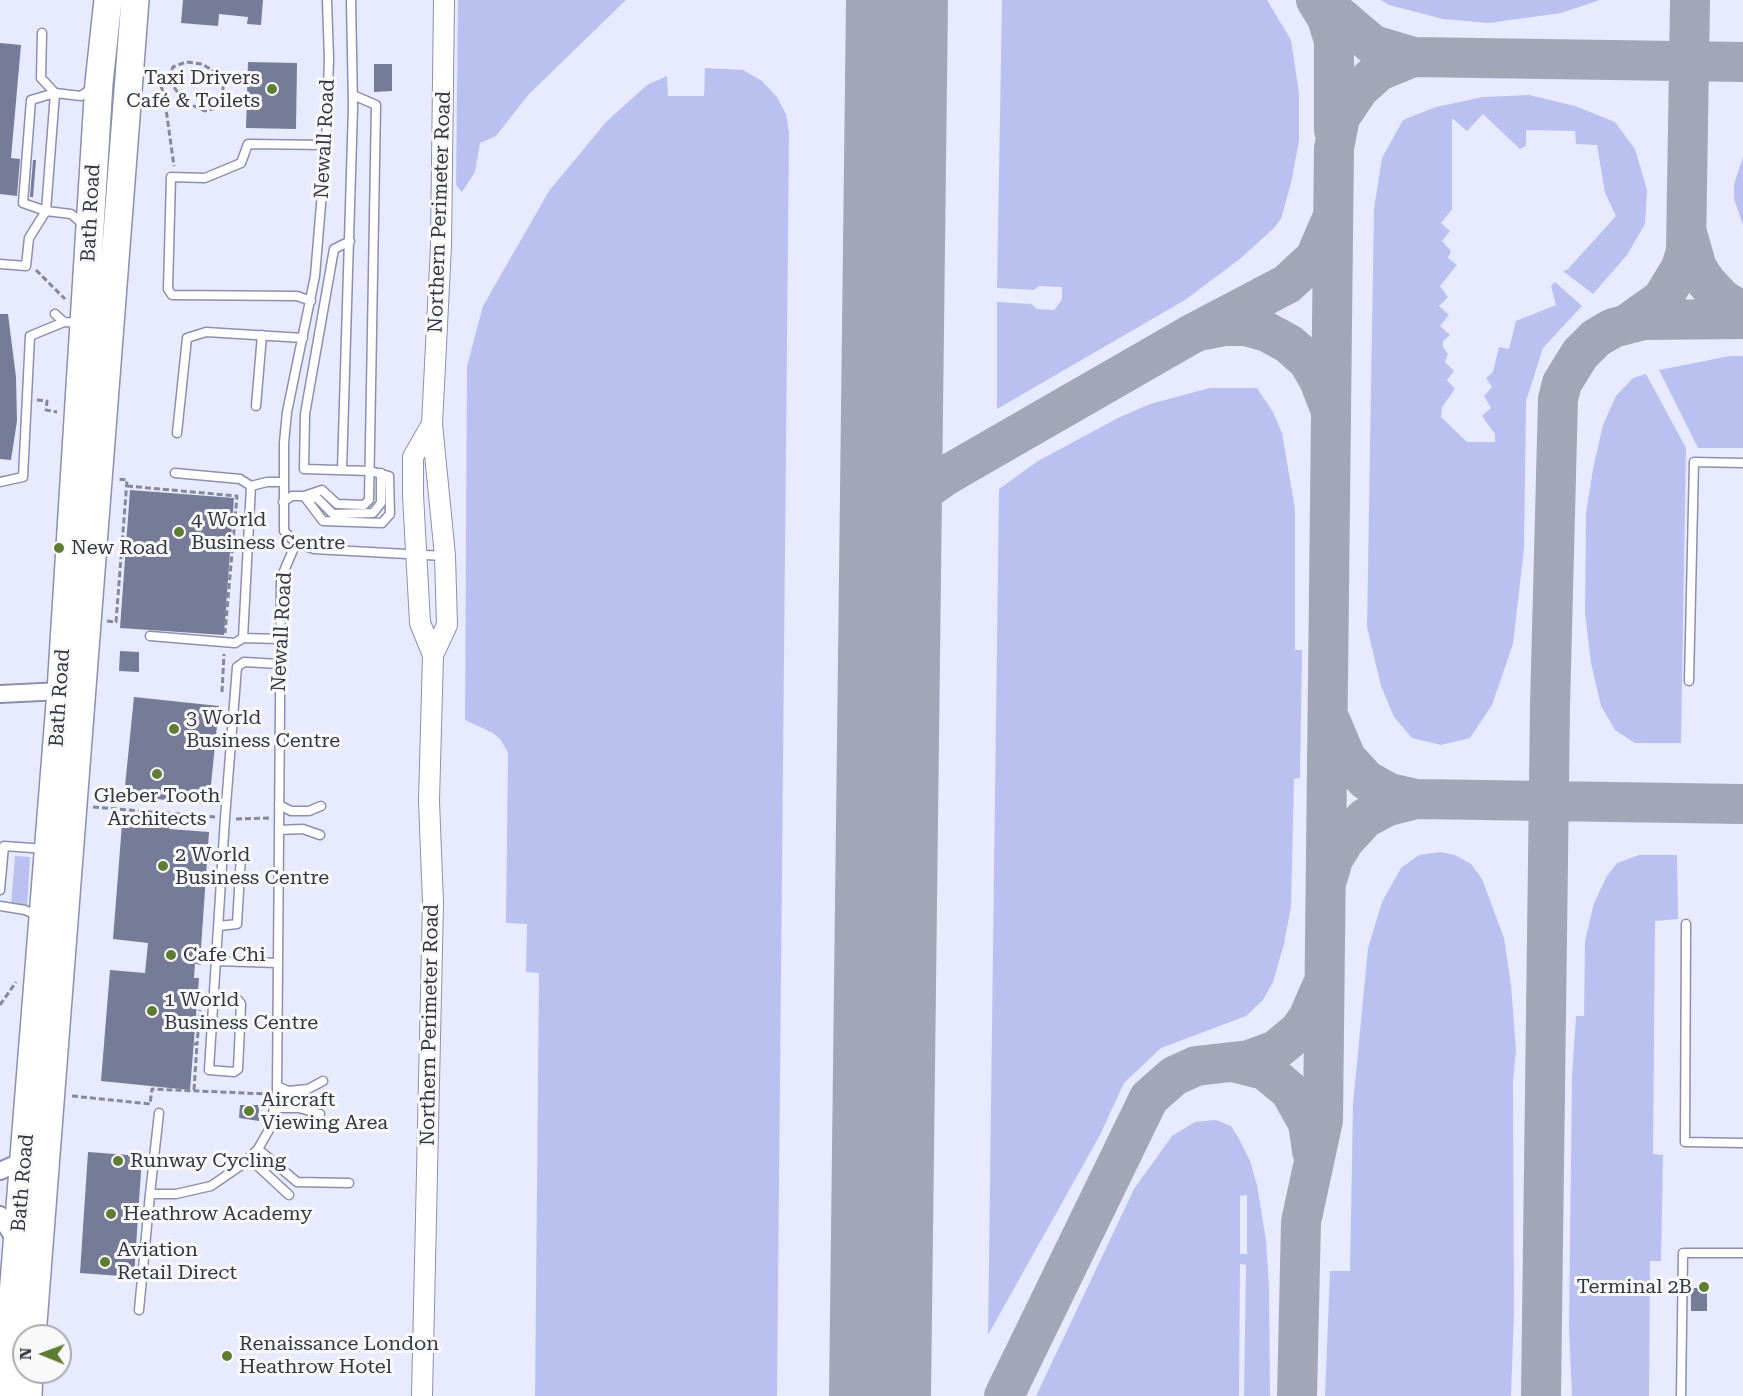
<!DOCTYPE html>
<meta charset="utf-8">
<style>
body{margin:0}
#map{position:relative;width:1743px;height:1396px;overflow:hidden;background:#e8ebff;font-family:"Roboto Serif",serif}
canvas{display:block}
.north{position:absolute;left:12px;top:1324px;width:60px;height:60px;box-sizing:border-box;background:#f9f9f9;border:2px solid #aaabb0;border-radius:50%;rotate:271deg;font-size:16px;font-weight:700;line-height:24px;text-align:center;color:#343643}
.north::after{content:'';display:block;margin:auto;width:21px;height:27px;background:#5f7d32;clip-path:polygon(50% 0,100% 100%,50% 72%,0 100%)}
</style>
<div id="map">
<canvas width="1743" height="1396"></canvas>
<div class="north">N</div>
</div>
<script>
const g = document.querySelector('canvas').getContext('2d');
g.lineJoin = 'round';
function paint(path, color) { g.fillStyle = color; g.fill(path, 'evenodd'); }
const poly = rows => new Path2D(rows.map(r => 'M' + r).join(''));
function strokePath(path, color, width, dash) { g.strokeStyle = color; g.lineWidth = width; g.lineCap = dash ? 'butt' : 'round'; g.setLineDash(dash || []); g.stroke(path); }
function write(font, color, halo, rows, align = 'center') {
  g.font = font + ' "Roboto Serif",serif'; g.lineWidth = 6; g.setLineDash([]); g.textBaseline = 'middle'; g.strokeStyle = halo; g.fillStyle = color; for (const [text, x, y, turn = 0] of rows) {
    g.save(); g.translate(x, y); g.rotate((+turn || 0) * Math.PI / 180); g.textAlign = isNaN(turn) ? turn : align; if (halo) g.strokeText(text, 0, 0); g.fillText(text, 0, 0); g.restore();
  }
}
const green = poly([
 [458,0,626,0,529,94,496,136,480,143,475,172,462,192,456,185],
 [1002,0,1267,0,1291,40,1299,93,1299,141,1291,183,1281,219,1274,228,1241,258,1185,300,997,409,997,302,1031,304,1037,309,1054,310,1062,300,1062,287,1039,286,1034,290,997,288],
 [1381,0,1600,0,1561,13,1489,23,1443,19,1389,5],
 [705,68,743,70,762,81,777,97,786,114,789,132,777,1396,535,1396,539,973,526,972,527,924,506,923,508,753,501,740,493,733,465,720,467,366,483,306,549,191,606,122,647,85,667,76,668,96,704,96],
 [1529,95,1575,106,1615,122,1635,149,1647,190,1645,224,1627,255,1593,294,1563,271,1568,269,1616,216,1605,193,1597,145,1576,144,1575,131,1526,130,1526,146,1520,149,1483,114,1467,131,1452,118,1452,209,1441,223,1450,231,1442,241,1451,251,1448,258,1457,265,1440,286,1448,297,1439,306,1449,315,1440,326,1450,335,1443,341,1443,347,1448,354,1445,362,1454,371,1447,380,1455,389,1442,407,1441,417,1467,442,1495,442,1495,434,1482,416,1491,408,1484,396,1492,387,1486,378,1493,372,1499,347,1509,349,1516,321,1556,305,1551,286,1555,282,1582,306,1543,348,1526,401,1524,549,1513,644,1492,705,1470,738,1441,745,1412,738,1394,717,1381,686,1367,627,1374,208,1382,158,1403,120,1436,107,1483,97],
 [1743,157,1743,225,1734,199,1734,184],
 [1730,356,1743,356,1743,448,1698,448,1659,370],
 [1646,374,1686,448,1681,743,1635,743,1615,730,1601,706,1591,663,1585,613,1586,513,1593,469,1603,425,1616,396,1633,378],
 [1210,388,1257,388,1273,412,1282,433,1295,509,1295,650,1302,650,1300,778,1294,779,1291,907,1284,944,1273,982,1263,1000,1246,1016,1161,1048,1124,1083,1100,1135,988,1335,999,489,1038,461,1118,418,1150,404],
 [1440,852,1455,855,1471,864,1482,879,1504,938,1511,985,1516,1050,1513,1082,1514,1313,1511,1396,1325,1396,1330,1271,1350,1271,1353,1104,1368,948,1382,902,1401,868,1419,855],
 [1639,855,1677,855,1678,919,1655,921,1653,1154,1663,1155,1661,1261,1650,1261,1649,1396,1572,1396,1569,1328,1572,1076,1576,1016,1584,1016,1585,941,1594,903,1607,876,1617,863],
 [15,856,30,857,27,907,11,905],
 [1216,1120,1231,1126,1238,1137,1250,1161,1257,1185,1266,1240,1269,1286,1270,1396,1244,1396,1246,1265,1240,1264,1239,1396,1036,1396,1134,1189,1172,1136,1195,1122],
 [1247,1195,1247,1254,1240,1254,1240,1196]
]);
const taxiway = poly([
 [1316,0,1327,18,1334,41,1334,130],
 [1320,0,1373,45,1413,57],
 [1687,233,1697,268,1707,283,1722,299,1743,312],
 [1630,322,1662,299,1681,268,1686,251,1690,0],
 [1205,330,1225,326,1246,326,1267,332,1289,344,1308,361,1319,380,1329,406],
 [890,554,909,508,924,491,945,476,1190,335,1287,284,1315,258,1331,221],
 [1331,722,1346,758,1366,780,1389,793,1416,799],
 [1328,877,1333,859,1344,841,1365,818,1388,806,1416,799,1743,804],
 [1233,1062,1265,1070,1290,1091,1308,1123,1312,1151],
 [1004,1396,1149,1098,1174,1076,1196,1066,1249,1060,1276,1050,1299,1031,1308,1018,1322,986],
 [1297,1396,1301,1222,1323,1120,1334,148,1340,117,1359,89,1379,71,1413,57,1743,62],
 [1541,1396,1550,707,1558,399,1562,383,1580,354,1596,338,1613,328,1644,320,1743,319]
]);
const runway = poly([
 [880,1396,897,0]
]);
const building = poly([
 [183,0,263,0,261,25,247,24,248,17,219,14,218,26,181,23],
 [0,43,21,45,11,158,20,159,17,196,0,194],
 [248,62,297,63,296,129,246,128],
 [374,64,392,64,392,91,374,92],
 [33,160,36,160,33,197,30,197],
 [0,314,8,314,16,377,17,421,11,460,0,459],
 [130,490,234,498,224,635,120,628],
 [120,651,139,652,139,672,119,671],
 [134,697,219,706,209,804,124,796],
 [153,823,170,823,169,829,209,832,201,948,196,948,194,978,199,978,190,1090,101,1081,110,970,145,973,148,943,113,939,122,824,152,827],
 [240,1105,259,1105,259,1121,239,1118],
 [88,1152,142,1156,134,1277,80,1273],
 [1691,1288,1707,1288,1707,1311,1691,1311]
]);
const path = poly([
 [150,76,168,78,173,67,186,62,202,64,217,73,223,86,223,99,216,108,205,111,194,106,182,99,168,78],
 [158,77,164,95,174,166],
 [36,270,65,299],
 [37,400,47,401,46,410,57,412],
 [127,486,237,496,225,633],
 [107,621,116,622,127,480,118,479],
 [222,692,224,654],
 [93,807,215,817],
 [236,819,269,818],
 [195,962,203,964,203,961],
 [0,1005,16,982],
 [194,1044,197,1044,200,1010],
 [194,1090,197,1044],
 [72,1096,150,1104,152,1089,267,1094]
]);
const service = poly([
 [83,224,71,214,46,211,23,203,31,100,55,93,81,96,92,88],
 [0,264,26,266,29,238,46,211,55,93,41,78,42,33],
 [311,301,297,296,172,295,168,289,171,177,205,178,241,163,248,144,326,145],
 [55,314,64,322,82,323],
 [256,406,262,335],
 [177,433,187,338,206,332,303,338],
 [342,470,353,107,351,0],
 [175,473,240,479,251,486],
 [0,482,23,477,30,336,64,322],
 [304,496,322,490,337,504,364,505,369,500,376,105,353,95],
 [304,496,317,498,333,514,373,513,381,503,381,473],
 [283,502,292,496,304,496,323,521,382,523,390,514,389,476,370,471,304,469,305,414,334,249,350,241],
 [296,543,314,549,444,556],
 [150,636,235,643,243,638],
 [279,639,243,638,251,486,267,482,283,482],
 [1689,681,1694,462,1743,463],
 [279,805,291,811,309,811,321,806],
 [279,830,303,829,320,835],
 [0,890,4,846,46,849],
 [0,906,25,910,40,917],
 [1686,924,1685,1142,1743,1143],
 [219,926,237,924,241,856,223,849],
 [216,961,278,963],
 [214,999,238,1000,241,1004,238,1069,234,1072,209,1070,225,818,237,667,244,662,279,664],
 [277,1086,288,1091,308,1089,323,1081],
 [274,1108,299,1108,320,1114],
 [159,1113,150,1194,176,1194,211,1186,243,1164,258,1149,270,1128,277,1093,281,578,296,543,284,531,284,443,287,412,315,276,326,145,329,59,327,0],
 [258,1149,297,1182,349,1183],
 [249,1158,289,1195],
 [139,1310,150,1194],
 [1681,1396,1683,1253,1743,1253]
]);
const minor = poly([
 [0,694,61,691],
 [0,1171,25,1160],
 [0,1215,16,1242]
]);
const tertiary = poly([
 [432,424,413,457,413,495,420,623,433,655],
 [422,1396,433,903,429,801,433,655,447,625,445,556,432,424,441,246,444,0]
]);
const trunk = poly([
 [32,1336,135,0],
 [5,1396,61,691,99,83,108,0],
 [28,1396,29,1372]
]);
const markers = [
 [272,89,6,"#5f7d32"],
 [179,532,6,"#5f7d32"],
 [59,548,6,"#5f7d32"],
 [174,729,6,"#5f7d32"],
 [157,774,6,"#5f7d32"],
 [163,866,6,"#5f7d32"],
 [171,955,6,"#5f7d32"],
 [152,1011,6,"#5f7d32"],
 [249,1111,6,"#5f7d32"],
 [118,1161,6,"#5f7d32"],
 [111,1214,6,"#5f7d32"],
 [105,1262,6,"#5f7d32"],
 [1704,1287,6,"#5f7d32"],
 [227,1356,6,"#5f7d32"]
];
const poiNames = [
 ["Taxi Drivers",260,78,"right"],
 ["Café & Toilets",260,101,"right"],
 ["4 World",191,520],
 ["Business Centre",191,543],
 ["New Road",71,548],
 ["3 World",186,718],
 ["Business Centre",186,741],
 ["Gleber Tooth",157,796,"center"],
 ["Architects",157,819,"center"],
 ["2 World",175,855],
 ["Business Centre",175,878],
 ["Cafe Chi",183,955],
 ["1 World",164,1000],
 ["Business Centre",164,1023],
 ["Aircraft",261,1100],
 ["Viewing Area",261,1123],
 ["Runway Cycling",130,1161],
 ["Heathrow Academy",123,1214],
 ["Aviation",117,1250],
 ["Retail Direct",117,1273],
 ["Terminal 2B",1692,1287,"right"],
 ["Renaissance London",239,1344],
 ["Heathrow Hotel",239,1367]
];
const streetNames = [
 ["Newall Road",325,139,-87],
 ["Northern Perimeter Road",440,212,-88],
 ["Bath Road",91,213,-87],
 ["Newall Road",282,632,-87],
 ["Bath Road",60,698,-86],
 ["Northern Perimeter Road",430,1025,-89],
 ["Bath Road",23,1183,-85]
];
paint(green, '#bac1f1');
strokePath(taxiway, '#a3a6b7', 40);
strokePath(runway, '#a3a6b7', 102);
paint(building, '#767b98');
strokePath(service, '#8b90ae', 11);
strokePath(minor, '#8b90ae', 20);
strokePath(tertiary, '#8b90ae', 22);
strokePath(trunk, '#8b90ae', 30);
strokePath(path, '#868899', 3, [6, 3]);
strokePath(service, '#fff', 8);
strokePath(minor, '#fff', 16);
strokePath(tertiary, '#fff', 20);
strokePath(trunk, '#fff', 27);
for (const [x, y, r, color] of markers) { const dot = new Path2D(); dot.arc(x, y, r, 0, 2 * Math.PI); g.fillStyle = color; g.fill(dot); strokePath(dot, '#f9f9f9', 2); }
write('20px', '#343643', '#f9f9f9', poiNames, 'left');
write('20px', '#343643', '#f9f9f9', streetNames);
</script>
